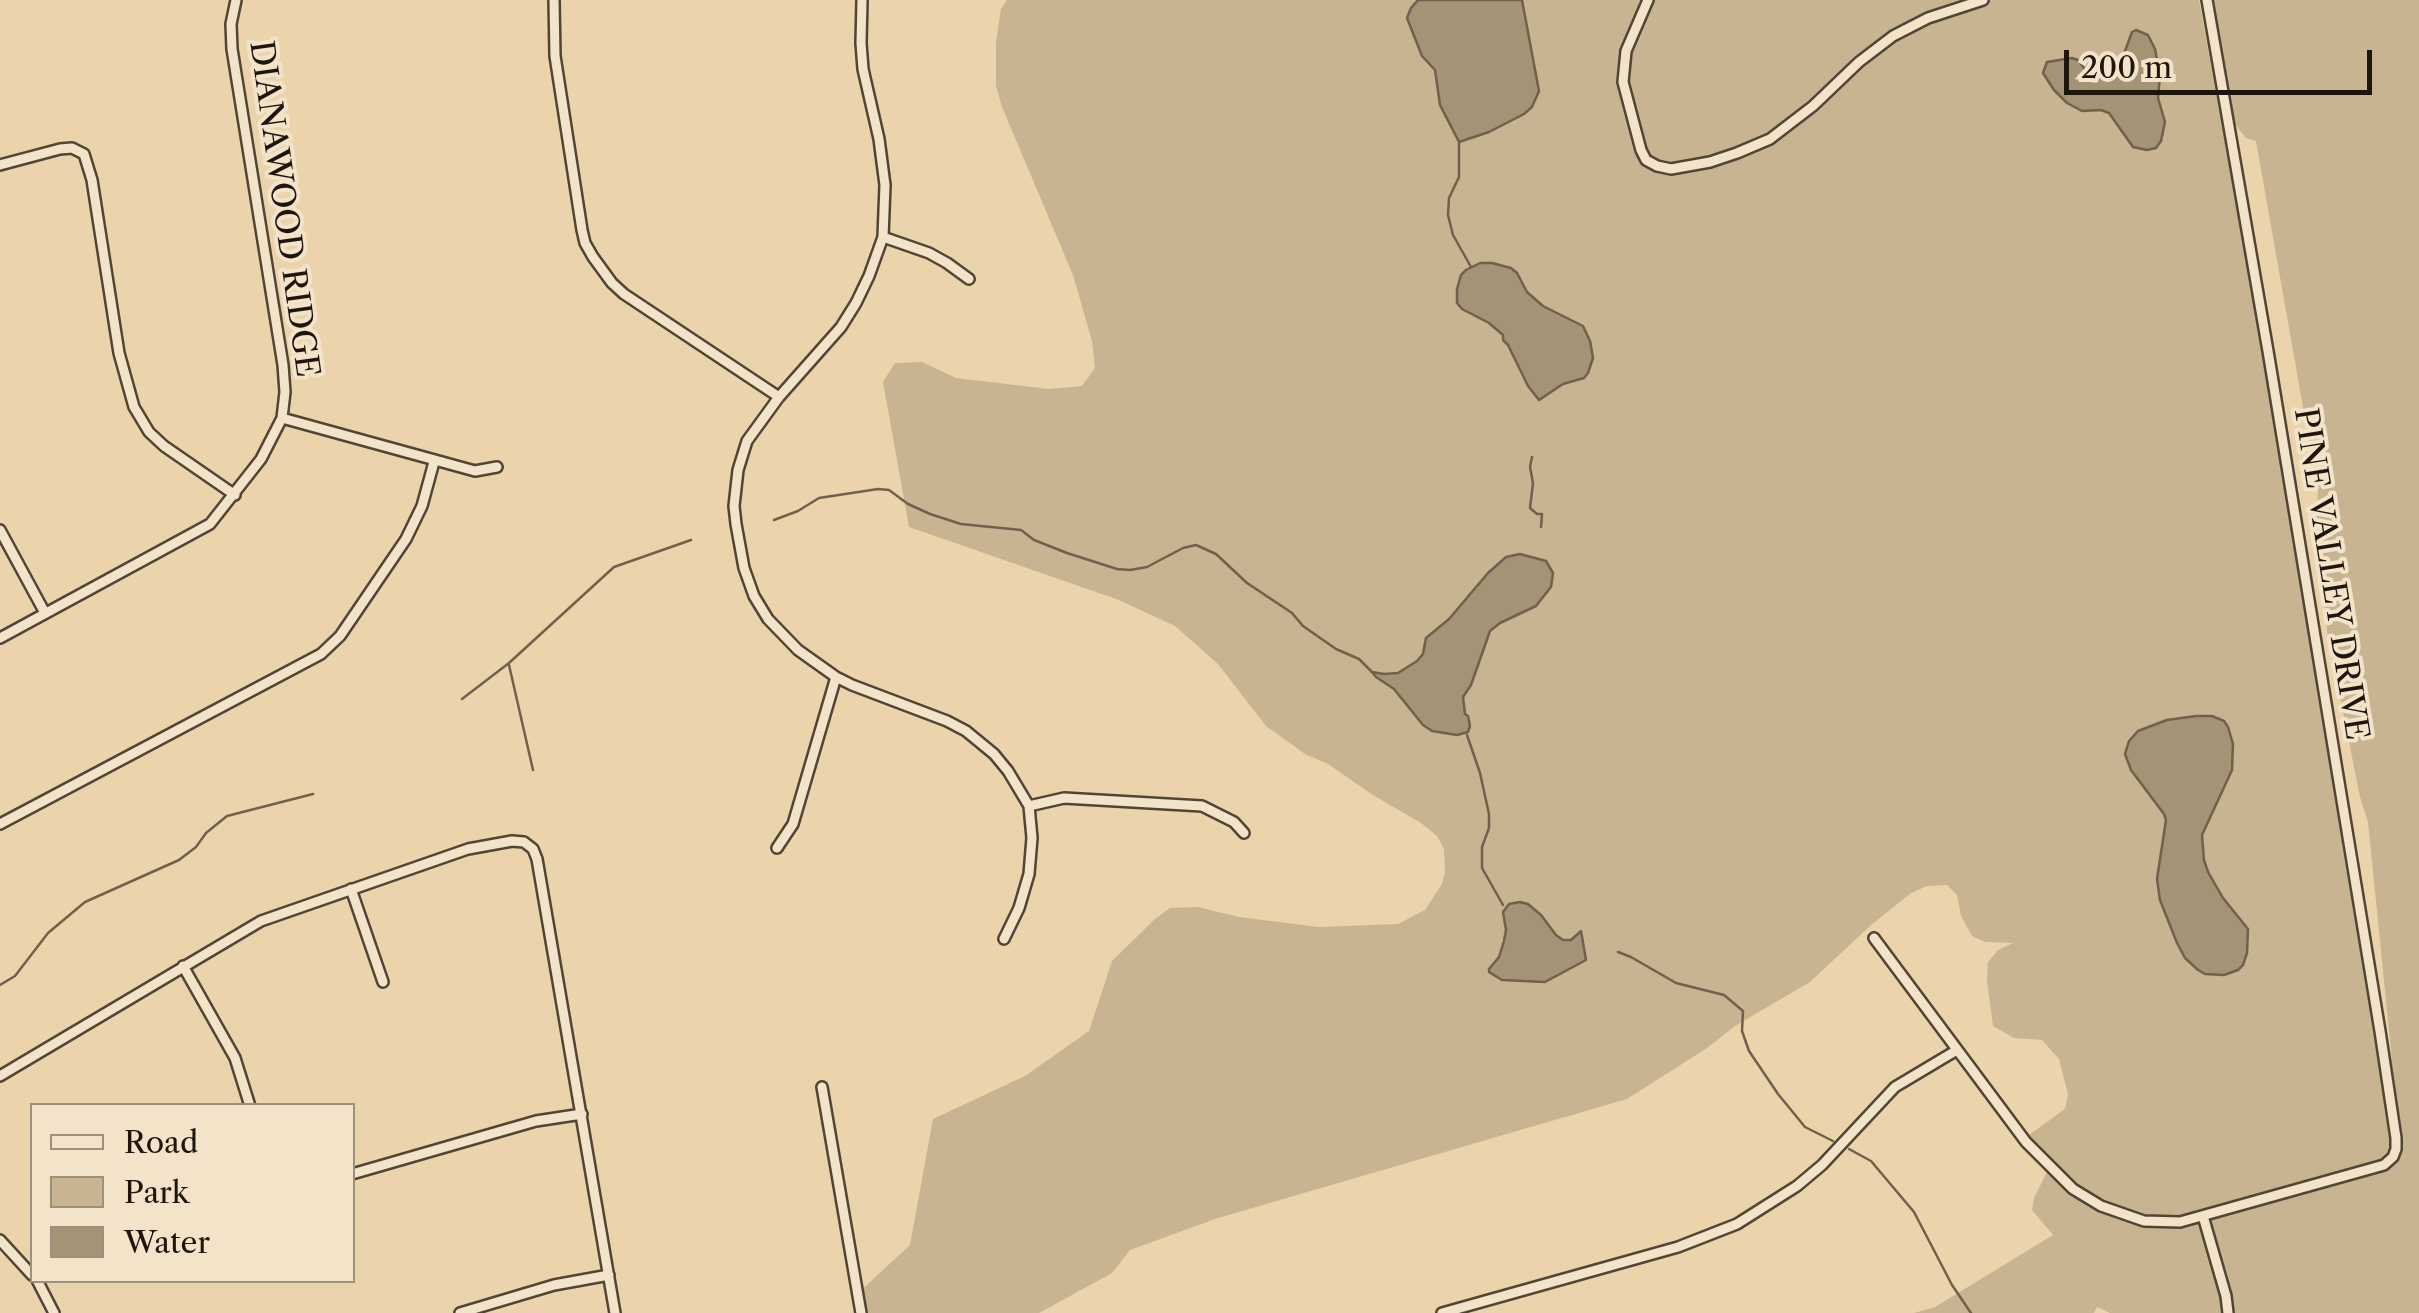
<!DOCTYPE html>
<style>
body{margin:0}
#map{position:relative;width:2419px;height:1313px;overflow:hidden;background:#ebd4ac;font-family:"Libre Caslon Text",serif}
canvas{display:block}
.legend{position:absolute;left:30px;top:1103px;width:325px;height:180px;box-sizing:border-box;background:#f2e3c9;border:2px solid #9d917e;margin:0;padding:12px 18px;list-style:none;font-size:30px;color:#1e150d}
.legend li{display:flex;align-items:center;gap:20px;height:50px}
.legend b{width:50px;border:2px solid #9d917e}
.scale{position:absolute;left:2064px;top:50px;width:308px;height:45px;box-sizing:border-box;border:5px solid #1e150d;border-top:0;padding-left:12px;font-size:30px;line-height:35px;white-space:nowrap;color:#1e150d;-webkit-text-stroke:8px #f2e3c9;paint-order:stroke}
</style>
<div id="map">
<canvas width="2419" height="1313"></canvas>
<ul class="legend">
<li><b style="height:12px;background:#f2e3c9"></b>Road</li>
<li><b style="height:28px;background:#c8b491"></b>Park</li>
<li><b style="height:28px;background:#a59376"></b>Water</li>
</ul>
<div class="scale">200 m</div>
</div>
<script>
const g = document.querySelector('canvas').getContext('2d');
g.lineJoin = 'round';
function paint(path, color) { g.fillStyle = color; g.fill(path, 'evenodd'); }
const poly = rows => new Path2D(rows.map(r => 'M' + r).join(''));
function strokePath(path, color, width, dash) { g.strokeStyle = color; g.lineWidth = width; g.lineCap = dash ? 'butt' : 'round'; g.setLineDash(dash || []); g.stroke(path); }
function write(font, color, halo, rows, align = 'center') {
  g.font = font + ' "Libre Caslon Text",serif'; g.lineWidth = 8; g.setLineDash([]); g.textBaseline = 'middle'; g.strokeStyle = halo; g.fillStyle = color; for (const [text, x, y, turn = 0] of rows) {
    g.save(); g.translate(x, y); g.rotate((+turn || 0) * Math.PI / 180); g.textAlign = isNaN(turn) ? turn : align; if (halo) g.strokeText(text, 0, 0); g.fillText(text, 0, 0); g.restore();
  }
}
const green = poly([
 [1007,0,2199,0,2392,1060,2368,822,2360,797,2327,631,2316,526,2318,492,2256,141,2246,138,2231,119,2213,0,2419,0,2419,1313,2110,1313,2097,1307,2094,1313,1914,1313,1935,1307,2053,1235,2032,1210,2034,1198,2048,1170,2030,1148,2029,1135,2065,1109,2068,1094,2059,1059,2042,1040,2014,1038,1993,1026,1987,981,1988,962,1998,950,2013,943,1985,942,1972,936,1961,916,1957,895,1947,885,1927,886,1911,893,1870,926,1810,982,1735,1026,1707,1048,1627,1099,1218,1218,1130,1250,1112,1273,1039,1313,863,1313,857,1294,910,1245,933,1119,1025,1076,1089,1031,1112,961,1155,919,1170,908,1198,907,1239,917,1318,927,1398,924,1425,910,1442,884,1445,872,1444,849,1437,836,1421,823,1373,795,1328,764,1305,754,1266,726,1218,664,1175,626,1119,600,909,527,883,382,895,363,922,362,956,378,1049,389,1082,386,1095,368,1092,341,1073,275,1002,107,996,86,996,42,1001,9]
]);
const water = poly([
 [1418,0,1522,0,1539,91,1532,107,1524,114,1489,132,1459,142,1440,105,1435,70,1422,56,1407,18,1411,8,1418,0],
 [2136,30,2148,35,2155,49,2160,76,2158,98,2165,122,2161,141,2156,148,2147,150,2133,147,2109,113,2101,110,2082,111,2067,103,2054,90,2043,73,2047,62,2072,58,2078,60,2087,72,2096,74,2110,71,2122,59,2132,32,2136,30],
 [1480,263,1492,263,1511,268,1517,273,1527,292,1543,306,1583,326,1590,341,1593,358,1588,373,1584,378,1563,384,1539,400,1528,386,1508,345,1503,340,1503,335,1489,323,1462,309,1457,303,1457,289,1461,275,1466,270,1480,263],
 [1520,554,1546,561,1553,573,1551,587,1536,606,1500,623,1490,631,1471,685,1463,697,1465,714,1468,716,1470,726,1468,732,1457,735,1432,731,1423,725,1394,689,1376,677,1372,672,1384,674,1398,673,1417,661,1423,654,1426,638,1449,619,1488,573,1506,557,1520,554],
 [2196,716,2212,716,2224,721,2228,727,2233,744,2232,770,2202,835,2204,860,2208,872,2223,898,2248,929,2247,953,2243,965,2238,970,2224,975,2205,974,2198,970,2185,958,2177,943,2160,900,2157,879,2166,820,2164,814,2131,770,2125,754,2129,741,2138,731,2167,720,2196,716],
 [1520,902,1528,904,1541,915,1556,935,1563,940,1571,940,1581,931,1586,960,1545,982,1502,980,1489,972,1489,969,1499,957,1504,941,1506,930,1503,912,1509,904,1520,902]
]);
const stream = poly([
 [1459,142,1459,177,1449,198,1448,215,1453,235,1471,267],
 [1532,457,1530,467,1533,483,1530,508,1537,514,1542,514,1541,527],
 [774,520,798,511,819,498,878,489,889,490,908,504,930,514,961,524,1021,530,1034,540,1067,553,1117,569,1130,570,1147,567,1183,548,1196,545,1216,554,1247,583,1292,613,1303,626,1336,649,1359,659,1372,672],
 [509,665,533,770],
 [462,699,509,663,614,567,691,540],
 [1467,735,1480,773,1489,814,1489,828,1482,847,1482,868,1503,905],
 [1618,952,1631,957,1676,983,1724,995,1743,1011,1742,1031,1749,1051,1778,1094,1805,1127,1833,1141],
 [0,985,15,976,48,933,85,902,179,860,196,847,206,833,227,816,313,794],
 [1849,1149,1871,1161,1914,1212,1952,1285,1971,1313]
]);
const minor = poly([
 [554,0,555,56,582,230,585,243,593,257,612,283,624,294,779,397],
 [862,0,861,43,863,69,879,139,885,185,883,237,869,276,856,303,841,327,779,397,747,441,738,470,734,506,736,524,744,568,754,596,768,619,798,650,836,677,852,685,947,721,966,731,994,754,1008,771,1029,806,1032,838,1029,874,1019,908,1004,939],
 [1648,0,1626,51,1623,82,1641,150,1646,160,1657,166,1671,169,1710,162,1737,153,1770,139,1813,106,1859,62,1893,36,1928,18,1983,0],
 [0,165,60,149,72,148,84,154,92,180,119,353,134,407,149,432,164,446,235,495],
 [883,237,929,253,947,263,969,279],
 [282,418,475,471,497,467],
 [0,530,45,613],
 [0,638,210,524,261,459,282,418,285,392,283,365,232,49,231,24,236,0],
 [1029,806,1064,798,1202,806,1234,822,1244,833],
 [0,824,321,654,340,636,406,539,422,506,434,462],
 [777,848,793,824,836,677],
 [351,889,383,982],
 [1874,938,2026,1142,2073,1189,2101,1206,2144,1221,2180,1222,2384,1165,2393,1157,2396,1149,2396,1138,2380,1031,2268,351,2207,0],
 [183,966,235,1058,250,1106],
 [0,1076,261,921,468,849,512,841,524,842,533,849,537,859,615,1313],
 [822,1087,861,1313],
 [352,1174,536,1121,582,1114],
 [2203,1216,2226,1296,2228,1313],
 [0,1240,32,1275],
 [37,1280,54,1313],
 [460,1313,554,1285,609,1275],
 [1442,1313,1678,1247,1737,1224,1797,1186,1822,1165,1895,1087,1957,1050]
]);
const streetNames = [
 ["DIANAWOOD RIDGE",283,209,82],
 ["PINE VALLEY DRIVE",2330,574,81]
];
paint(green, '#c8b491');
paint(water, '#a59376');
strokePath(water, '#6f614c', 2.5);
strokePath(stream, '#6f614c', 2.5);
strokePath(minor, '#514535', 14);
strokePath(minor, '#f2e3c9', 9);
write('32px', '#1e150d', '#f2e3c9', streetNames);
</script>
